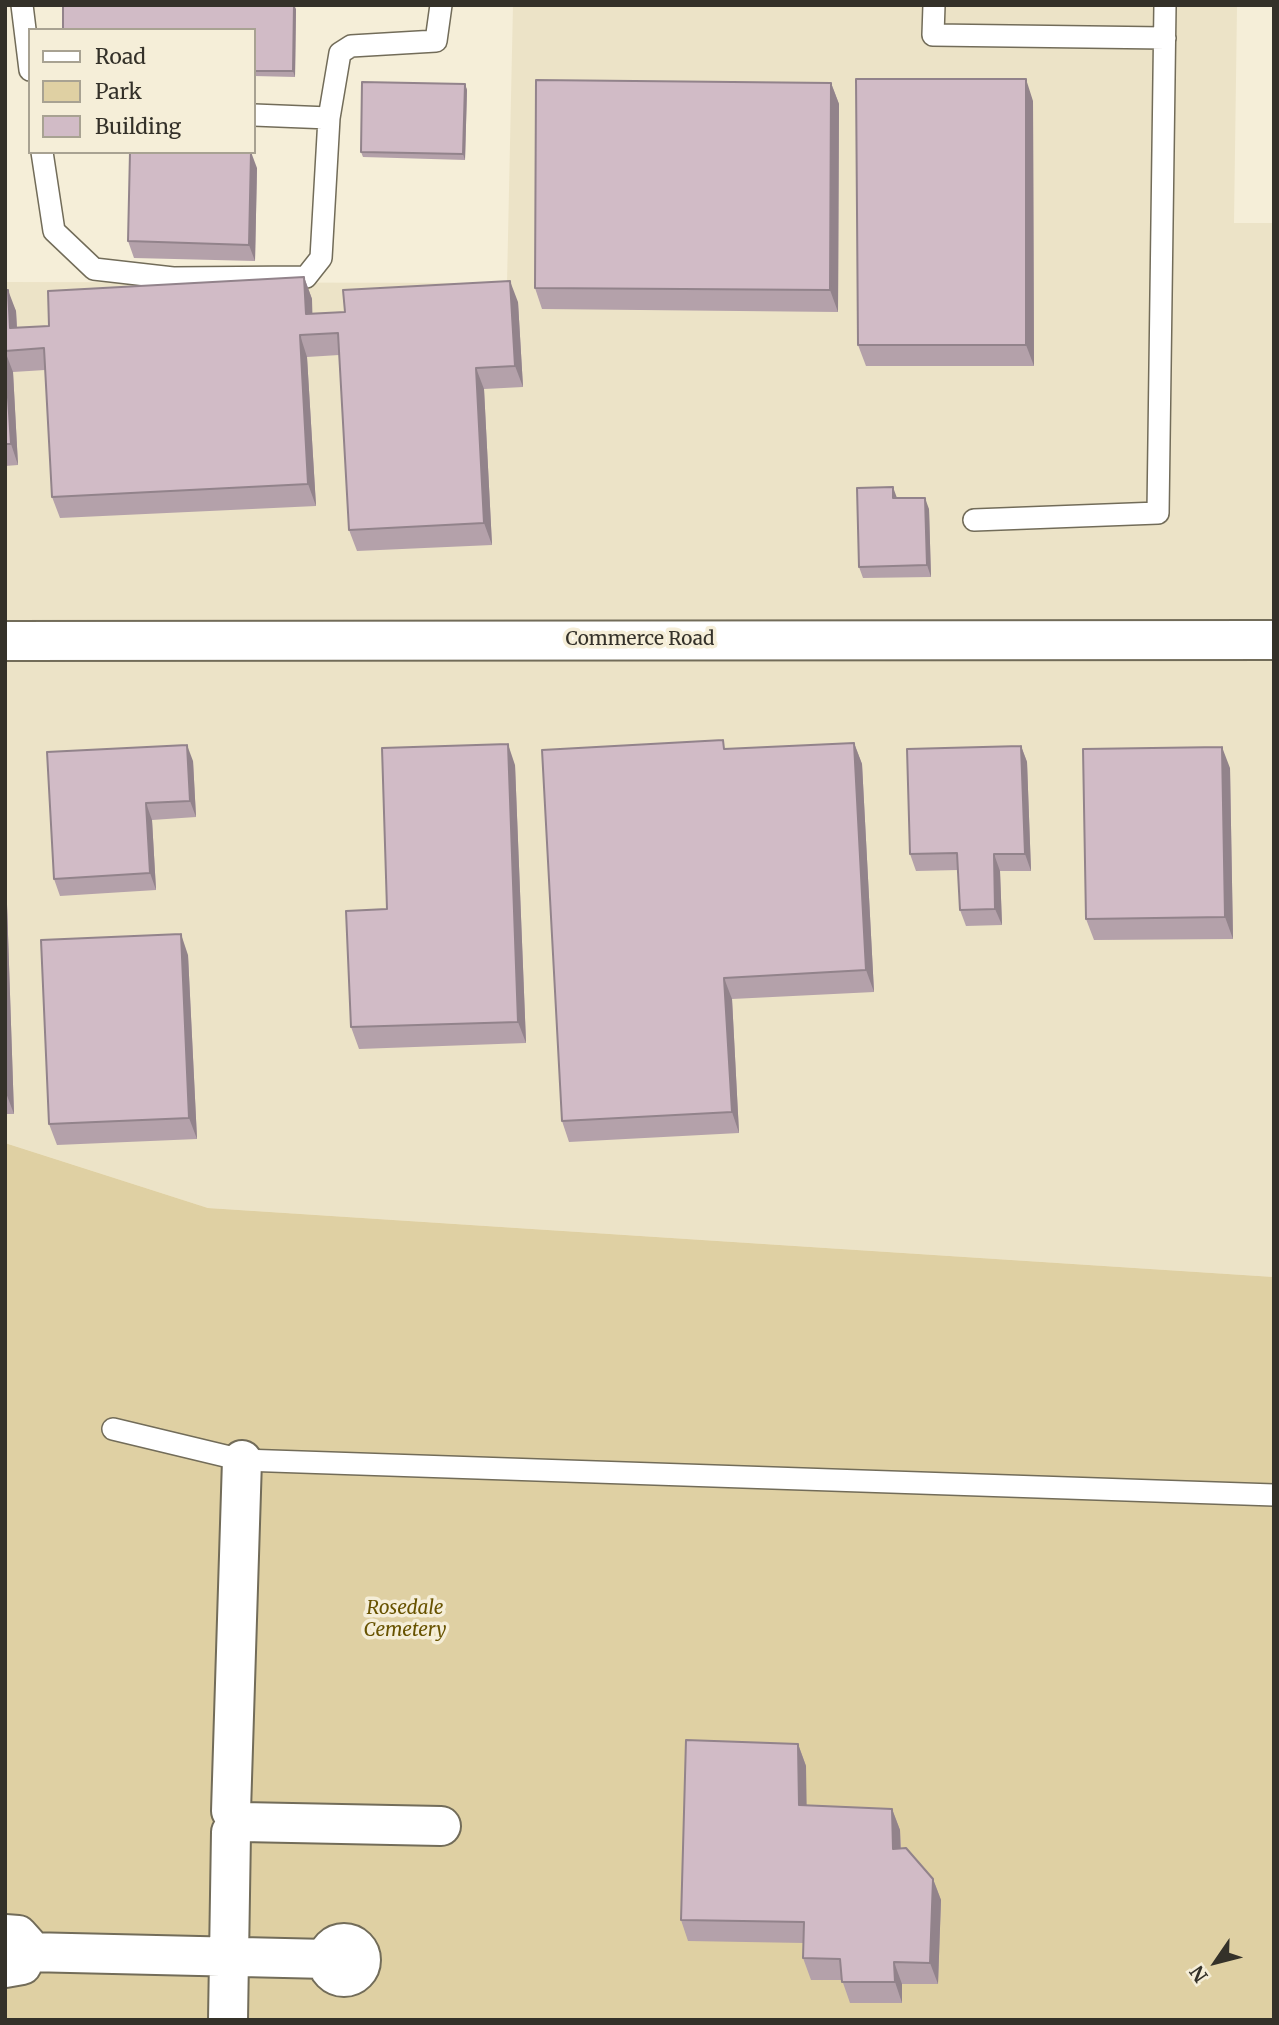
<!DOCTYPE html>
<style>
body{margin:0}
#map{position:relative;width:1279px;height:2025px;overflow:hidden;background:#f5eed8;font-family:Merriweather,serif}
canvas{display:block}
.frame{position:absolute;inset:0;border:7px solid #343129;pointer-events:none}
.legend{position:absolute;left:28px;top:28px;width:228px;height:126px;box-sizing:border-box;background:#f5eed8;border:2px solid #a8a292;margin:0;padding:9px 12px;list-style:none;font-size:21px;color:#343129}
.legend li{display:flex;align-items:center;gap:14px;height:35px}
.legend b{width:35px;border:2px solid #a8a292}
.north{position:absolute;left:1181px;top:1927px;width:70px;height:70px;-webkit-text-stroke:5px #f5eed8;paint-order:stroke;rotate:235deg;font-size:19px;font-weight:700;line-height:28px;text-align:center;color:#343129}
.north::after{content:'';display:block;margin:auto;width:24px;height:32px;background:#343129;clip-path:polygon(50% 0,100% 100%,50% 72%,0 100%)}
</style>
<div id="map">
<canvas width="1279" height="2025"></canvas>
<div class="frame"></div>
<ul class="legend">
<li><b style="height:9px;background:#fff"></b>Road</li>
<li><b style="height:19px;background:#dfd0a3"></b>Park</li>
<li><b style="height:19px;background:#d1bbc6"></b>Building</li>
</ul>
<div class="north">N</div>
</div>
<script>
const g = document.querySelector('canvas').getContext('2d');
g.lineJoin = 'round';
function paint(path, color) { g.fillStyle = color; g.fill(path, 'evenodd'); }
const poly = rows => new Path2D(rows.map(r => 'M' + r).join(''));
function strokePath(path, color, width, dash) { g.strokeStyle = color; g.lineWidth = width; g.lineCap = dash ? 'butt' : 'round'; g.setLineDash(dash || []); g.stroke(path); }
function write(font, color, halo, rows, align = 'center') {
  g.font = font + ' Merriweather,serif'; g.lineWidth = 7; g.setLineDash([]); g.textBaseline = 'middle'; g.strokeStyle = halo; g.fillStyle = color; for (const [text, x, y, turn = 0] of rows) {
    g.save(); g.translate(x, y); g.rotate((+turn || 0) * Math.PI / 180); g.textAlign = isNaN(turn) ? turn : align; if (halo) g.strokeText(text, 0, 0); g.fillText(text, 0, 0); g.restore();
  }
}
const built = poly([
 [513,5,1237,7,1234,223,1274,223,1274,1277,208,1208,5,1143,5,282,507,283]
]);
const green = poly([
 [5,1143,208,1208,1274,1277,1274,2020,5,2020]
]);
const lane = poly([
 [22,5,30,70],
 [934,5,933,35,1165,38],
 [254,115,329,118,340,53,351,46,436,41,441,5],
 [42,152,54,231,94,269,173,278,306,277,321,258,329,118],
 [974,520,1158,513,1165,5],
 [113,1429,242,1460,1274,1495]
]);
const street = poly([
 [5,641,1274,640],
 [231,1811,242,1460],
 [242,1822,441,1826],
 [5,1934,18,1935,27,1945,28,1952,22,1965,5,1968],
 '327 1960a17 17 0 1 1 34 0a17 17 0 1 1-34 0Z',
 [28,1952,327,1959],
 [228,2020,231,1832]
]);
const wall = poly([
 [296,9,295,77,254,76,254,30],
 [831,83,839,104,838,312,542,309,535,288],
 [465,84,467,90,465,160,363,157,361,152],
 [1033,101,1034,366,866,366,858,345],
 [257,168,255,261,134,258,128,241],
 [304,277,312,299,312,314,518,302,523,387,484,389,492,545,357,551,349,530,339,355,307,357,316,506,60,518,52,497,45,370,13,372,18,465,5,466,5,290,16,311,17,328,49,326],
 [897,498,929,509,931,577,863,578,859,567],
 [854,743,862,764,874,992,732,999,739,1133,569,1142,562,1121,726,749],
 [1021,746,1027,762,1031,871,1000,871,1002,925,966,926,960,910,958,870,916,871,910,854],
 [193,761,196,817,152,820,156,890,60,896,54,879],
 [515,765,526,1043,359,1049,351,1027,387,909],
 [1230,768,1233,939,1094,940,1086,919],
 [5,845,14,1114,5,1114],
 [188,955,197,1139,57,1145,49,1124],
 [798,1744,806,1766,806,1805,892,1809,900,1830,901,1848,933,1879,941,1900,938,1984,902,1984,902,2003,850,2003,842,1980,811,1980,803,1958,804,1943,688,1941,681,1920]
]);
const shadedWall = poly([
 [294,5,296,9,295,77,293,71],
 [1026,79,1033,101,1034,366,1026,345],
 [831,83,839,104,838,312,830,290],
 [465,84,467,90,465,160,463,154],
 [251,152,257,168,255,261,249,245],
 [304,277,312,299,313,335,306,314],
 [510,281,518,302,523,387,515,366],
 [8,290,16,311,18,349,10,328],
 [300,335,307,357,316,506,308,484],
 [5,351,13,372,18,465,11,444],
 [476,368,484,389,492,545,484,523],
 [893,487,897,498,893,498],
 [925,498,929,509,931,577,927,565],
 [854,743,862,764,874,992,866,970],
 [508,744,515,765,526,1043,518,1022],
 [187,745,193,761,196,817,190,801],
 [1021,746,1027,762,1031,871,1025,854],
 [1222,747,1230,768,1233,939,1225,917],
 [146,803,152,820,156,890,150,873],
 [5,845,14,1114,6,1093,5,1062],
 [994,854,1000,871,1002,925,995,909],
 [181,934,188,955,197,1139,189,1118],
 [724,978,732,999,739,1133,732,1112],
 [798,1744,806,1766,807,1826,799,1805],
 [892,1809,900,1830,901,1870,893,1849],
 [933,1879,941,1900,938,1984,930,1963],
 [894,1962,902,1984,902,2003,895,1982]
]);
const building = poly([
 [63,5,294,5,293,71,254,71,254,30,63,30,63,5],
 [856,79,1026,79,1026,345,858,345,856,79],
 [536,80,831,83,830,290,535,288,536,80],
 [362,82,465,84,463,154,361,152,362,82],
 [130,152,251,152,249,245,128,241,130,152],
 [304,277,306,314,345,312,343,290,510,281,515,366,476,368,484,523,349,530,338,333,300,335,308,484,52,497,44,348,5,351,5,290,8,290,10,328,49,326,48,291,304,277],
 [5,351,11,444,5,444,5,351],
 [893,487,893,498,925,498,927,565,859,567,857,488,893,487],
 [723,740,724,749,854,743,866,970,724,978,732,1112,562,1121,542,750,723,740],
 [508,744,518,1022,351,1027,346,911,387,909,382,748,508,744],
 [187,745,190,801,146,803,150,873,54,879,47,752,187,745],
 [1021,746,1025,854,994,854,995,909,960,910,957,853,910,854,907,749,1021,746],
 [1222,747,1225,917,1086,919,1083,749,1222,747],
 [181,934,189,1118,49,1124,41,940,181,934],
 [5,1062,6,1093,5,1093,5,1062],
 [686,1740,798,1744,799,1805,892,1809,893,1849,906,1848,933,1879,930,1963,894,1962,895,1982,842,1982,840,1959,803,1958,804,1922,681,1920,686,1740]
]);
const streetNames = [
 ["Commerce Road",640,640]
];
const parkNames = [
 ["Rosedale",405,1609],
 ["Cemetery",405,1631]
];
paint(built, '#ece3c7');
paint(green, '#dfd0a3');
strokePath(lane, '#726c59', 24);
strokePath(street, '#726c59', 42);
strokePath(lane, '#fff', 21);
strokePath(street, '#fff', 38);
paint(wall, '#b4a1aa');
paint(shadedWall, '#92838b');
paint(building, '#d1bbc6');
strokePath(building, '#92838b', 2);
write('19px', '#343129', '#f5eed8', streetNames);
write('italic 19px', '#685300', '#f5eed8', parkNames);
</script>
